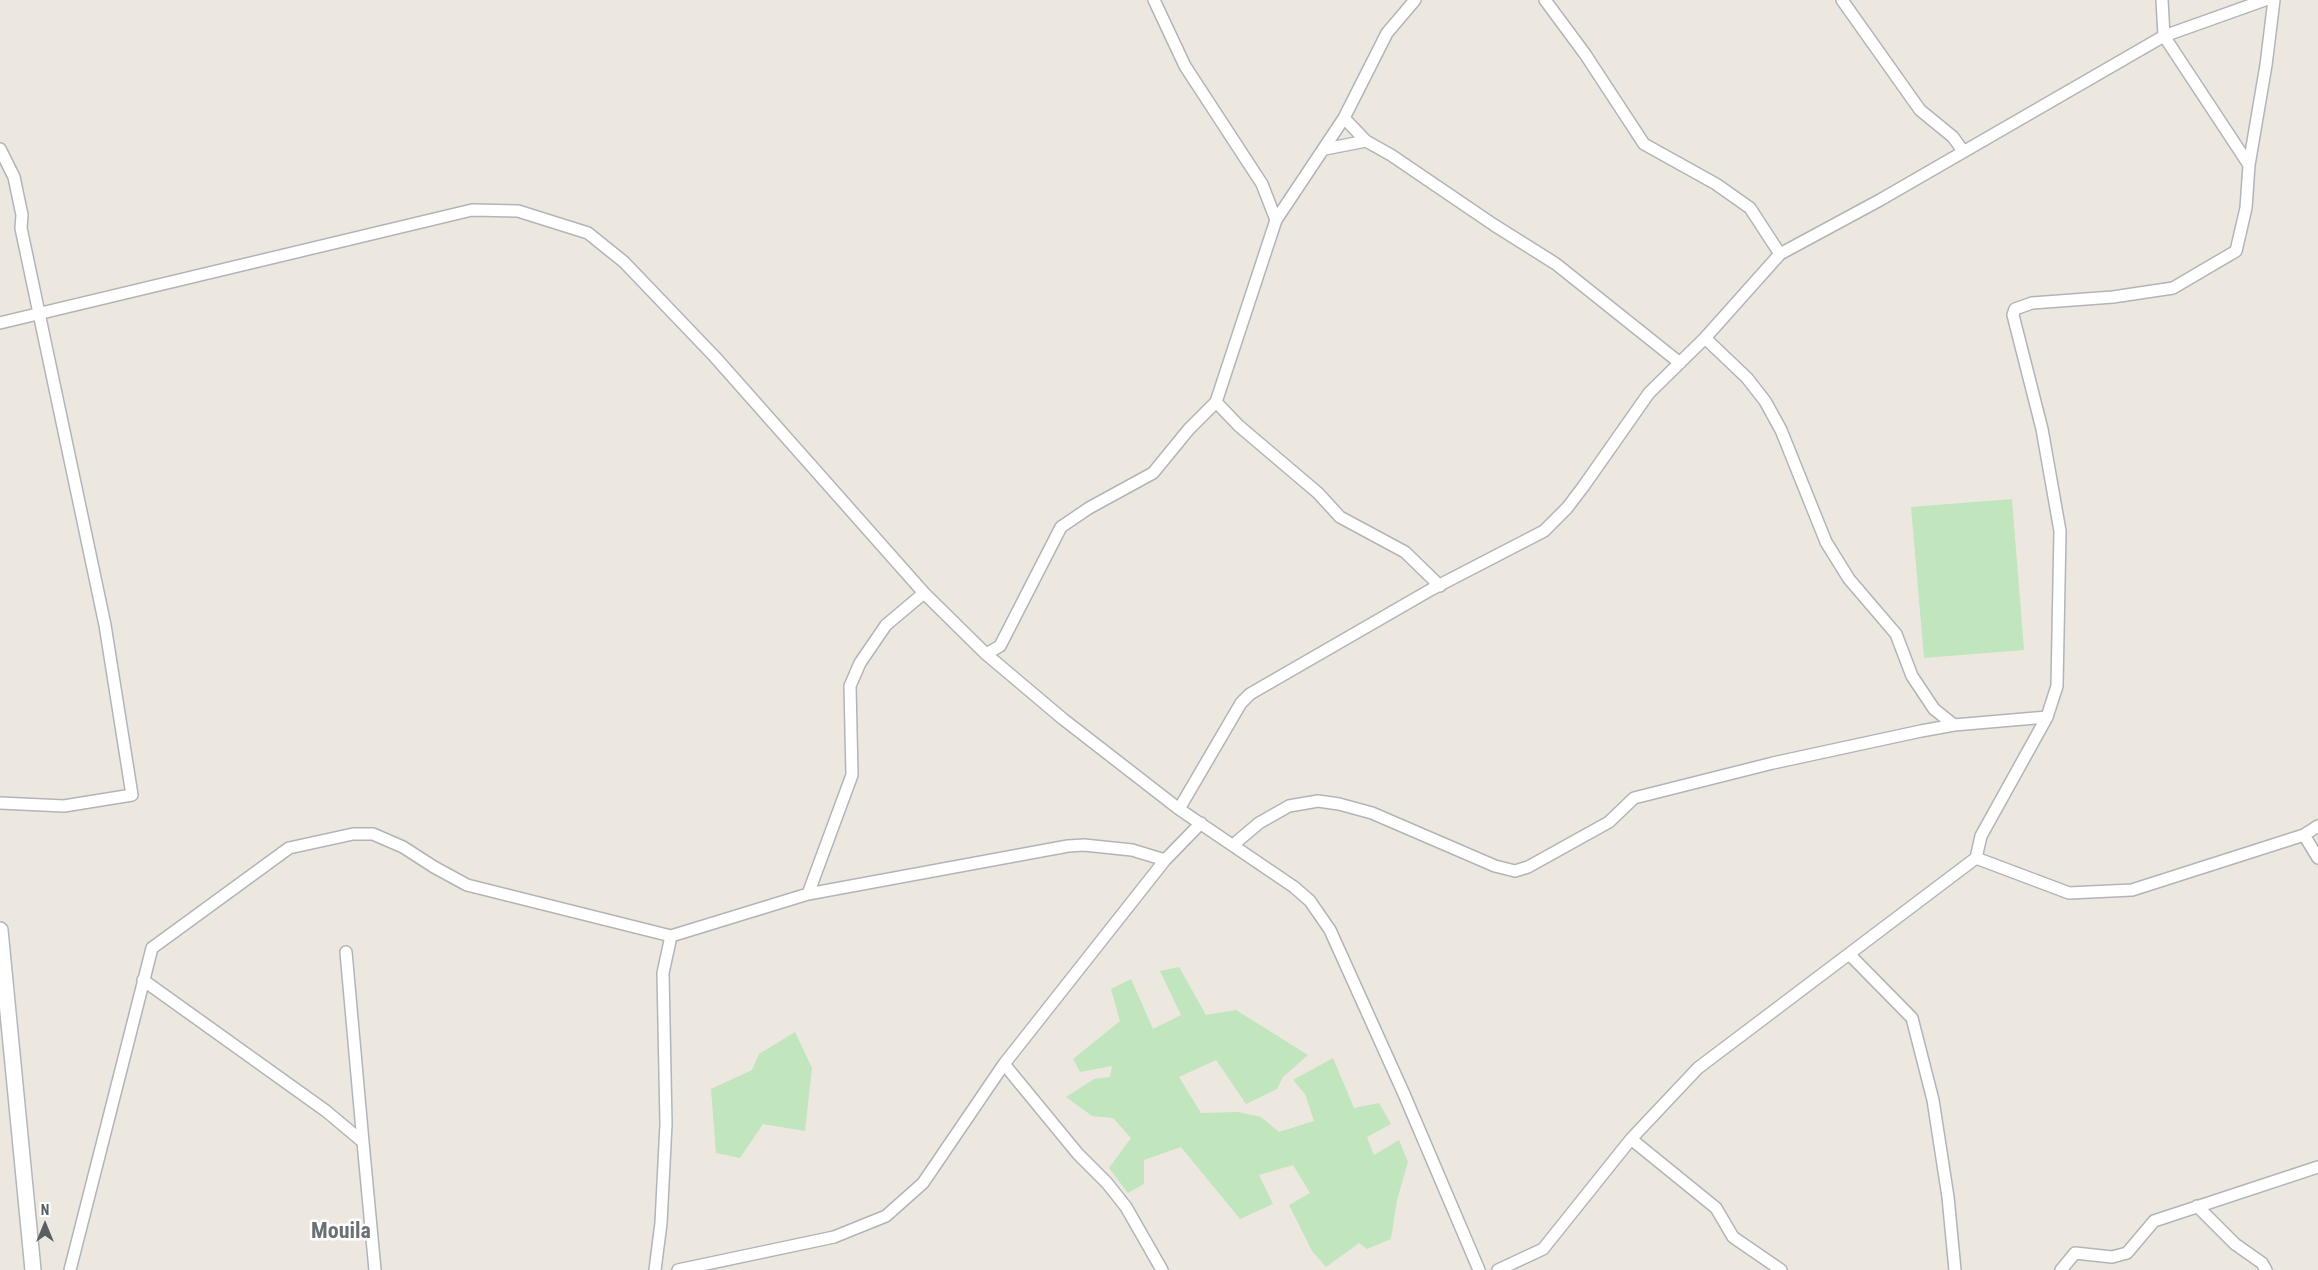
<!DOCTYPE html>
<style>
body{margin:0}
#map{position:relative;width:2318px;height:1270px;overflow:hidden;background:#ece8e0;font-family:"Roboto Condensed",sans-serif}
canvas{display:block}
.north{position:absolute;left:20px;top:1200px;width:50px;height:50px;-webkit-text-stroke:4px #fff;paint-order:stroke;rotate:0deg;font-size:14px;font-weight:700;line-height:20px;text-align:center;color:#595e62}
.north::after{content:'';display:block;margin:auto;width:18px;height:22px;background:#595e62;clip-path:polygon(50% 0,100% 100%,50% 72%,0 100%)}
</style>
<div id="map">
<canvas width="2318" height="1270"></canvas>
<div class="north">N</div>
</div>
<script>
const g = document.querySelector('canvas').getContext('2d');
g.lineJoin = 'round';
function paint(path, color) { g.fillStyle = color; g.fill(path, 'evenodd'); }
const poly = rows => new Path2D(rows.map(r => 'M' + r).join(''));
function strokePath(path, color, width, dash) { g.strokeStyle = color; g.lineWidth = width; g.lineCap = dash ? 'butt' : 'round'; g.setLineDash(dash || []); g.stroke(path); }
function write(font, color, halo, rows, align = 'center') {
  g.font = font + ' "Roboto Condensed",sans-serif'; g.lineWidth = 5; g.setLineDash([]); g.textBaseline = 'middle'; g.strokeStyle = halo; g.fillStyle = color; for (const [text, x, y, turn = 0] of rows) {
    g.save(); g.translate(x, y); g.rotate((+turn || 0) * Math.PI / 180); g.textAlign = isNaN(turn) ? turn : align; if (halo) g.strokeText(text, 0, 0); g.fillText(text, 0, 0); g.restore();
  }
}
const green = poly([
 [2012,499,2024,650,1924,658,1911,507],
 [1179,967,1206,1015,1236,1010,1308,1055,1283,1077,1277,1089,1246,1104,1216,1060,1179,1077,1201,1113,1238,1112,1261,1117,1279,1132,1314,1121,1305,1094,1293,1080,1333,1058,1354,1108,1379,1103,1391,1124,1367,1137,1374,1155,1399,1140,1408,1162,1397,1200,1391,1239,1367,1249,1359,1243,1326,1267,1312,1251,1289,1205,1310,1193,1293,1165,1259,1175,1273,1204,1240,1219,1181,1147,1144,1160,1144,1184,1128,1193,1109,1168,1131,1138,1113,1118,1092,1116,1066,1097,1094,1079,1110,1077,1112,1066,1080,1072,1073,1059,1120,1021,1111,989,1131,979,1153,1029,1181,1015,1160,971],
 [795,1032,812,1068,805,1131,763,1124,740,1158,716,1153,711,1089,752,1070,759,1054]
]);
const street = poly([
 [1545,0,1585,54,1644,144,1716,184,1750,208,1780,254],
 [1842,0,1920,110,1953,137,1963,151],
 [2162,0,2164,36,2249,165],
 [1344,118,1366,141,1391,155,1494,225,1556,264,1680,363],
 [0,149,14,177,22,215,21,228,105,625,132,795,64,806,0,803],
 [1325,149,1366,141],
 [1276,220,1344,118,1387,33,1415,0],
 [0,323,472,210,518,211,588,233,624,262,715,357,924,593,986,654,1063,719,1179,809,1294,887,1310,901,1330,930,1404,1094,1479,1270],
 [1705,338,1747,378,1765,401,1781,430,1826,542,1849,579,1896,634,1912,676,1934,709,1954,725],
 [1216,402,1239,426,1318,493,1340,517,1405,552,1440,586],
 [986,654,1000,646,1061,527,1089,508,1153,473,1189,429,1216,402,1276,220,1262,184,1185,66,1154,0],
 [1179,809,1241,703,1250,694,1432,589,1544,531,1567,508,1583,487,1649,393,1705,338,1780,254,1880,200,2164,36,2265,0],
 [2304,835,2318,858],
 [1233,845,1259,823,1289,806,1318,801,1339,804,1372,813,1495,866,1515,871,1528,867,1609,822,1634,798,1773,763,1921,731,1954,725,2047,717],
 [1976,858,1981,836,2047,717,2057,686,2060,531,2042,429,2013,315,2015,309,2032,303,2113,297,2173,288,2236,251,2246,208,2249,165,2266,65,2274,0],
 [808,894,852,775,850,686,860,663,886,625,924,593],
 [346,952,363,1142],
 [1850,955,1912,1018,1933,1100,1948,1197,1955,1270],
 [143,980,326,1111,363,1142,375,1270],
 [1004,1064,1078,1154,1107,1183,1126,1207,1162,1270],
 [1631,1139,1716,1208,1733,1237,1781,1270],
 [2197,1206,2235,1244,2262,1263,2266,1270],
 [70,1270,152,948,289,848,353,834,373,834,403,847,434,867,467,885,671,936,808,894,1068,846,1084,845,1132,850,1165,860],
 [655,1270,661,1223,666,1124,663,973,671,936],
 [678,1270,834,1237,886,1216,923,1183,1004,1064,1165,860,1201,823],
 [1498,1270,1543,1249,1631,1139,1698,1068,1976,858,2069,893,2132,890,2304,835,2318,826],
 [2061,1270,2075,1253,2112,1257,2127,1253,2154,1221,2318,1167]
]);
const secondary = poly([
 [0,930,33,1270]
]);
const townNames = [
 ["Mouila",341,1232]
];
paint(green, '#c1e5bc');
strokePath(street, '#b1b5b8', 14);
strokePath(secondary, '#b2b7bb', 18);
strokePath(street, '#fff', 11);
strokePath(secondary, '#fff', 15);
write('bold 22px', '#6a7074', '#fff', townNames);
</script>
